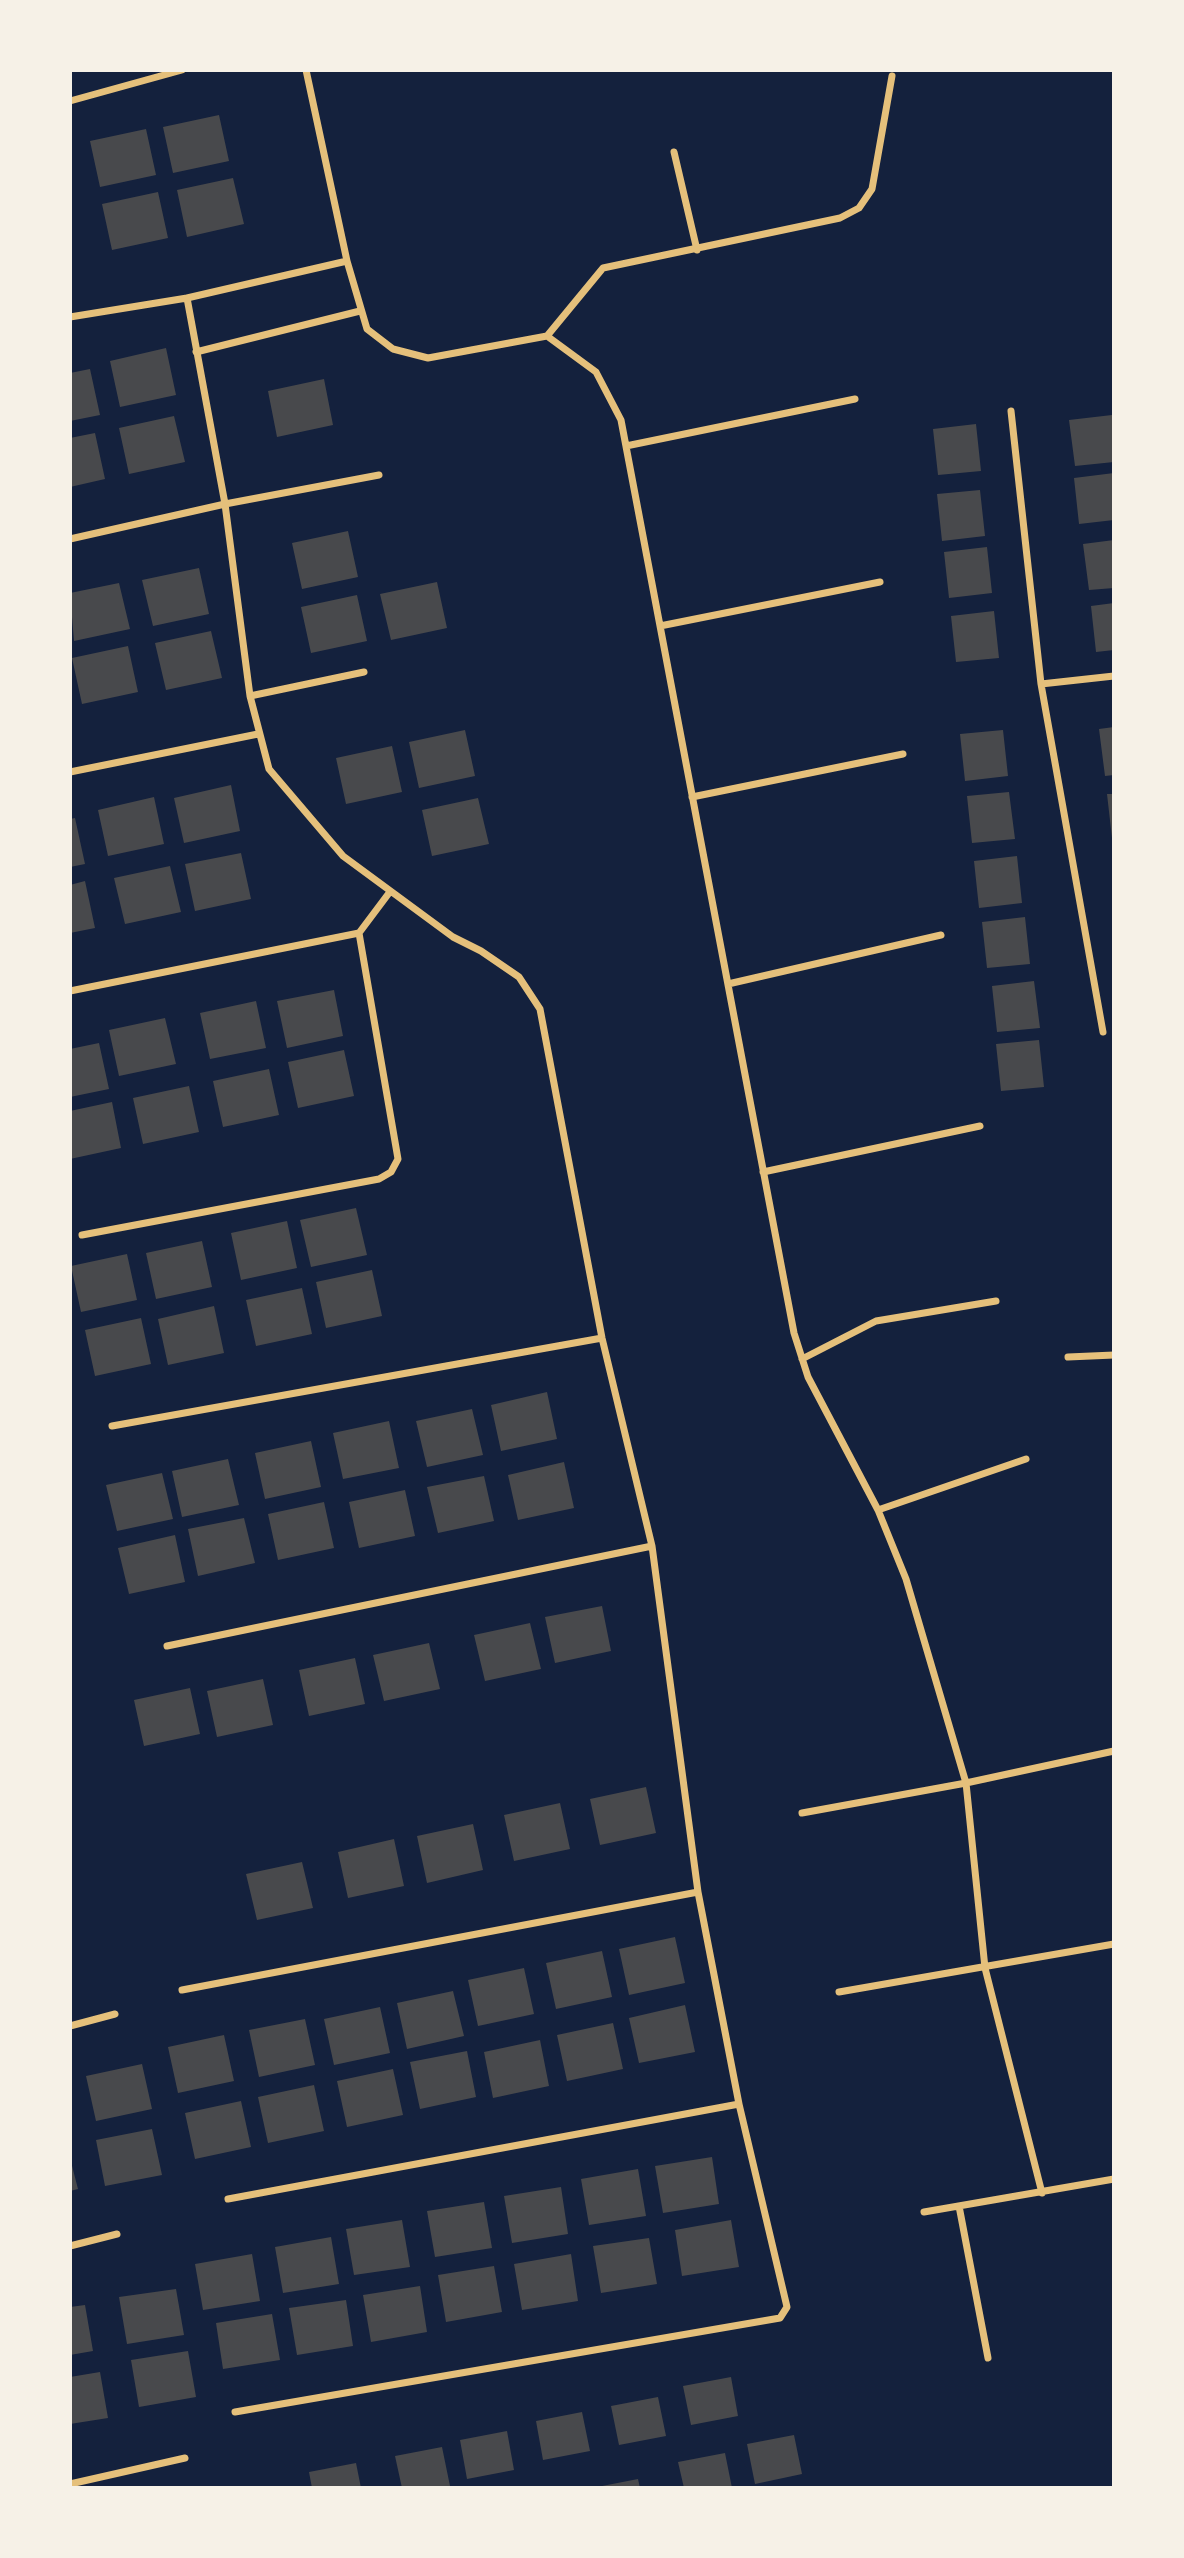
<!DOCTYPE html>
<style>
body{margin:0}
#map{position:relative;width:1184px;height:2558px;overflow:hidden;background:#14213d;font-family:Lato,sans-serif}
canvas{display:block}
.frame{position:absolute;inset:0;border:72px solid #f6f1e7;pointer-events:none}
</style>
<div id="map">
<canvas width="1184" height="2558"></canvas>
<div class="frame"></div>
</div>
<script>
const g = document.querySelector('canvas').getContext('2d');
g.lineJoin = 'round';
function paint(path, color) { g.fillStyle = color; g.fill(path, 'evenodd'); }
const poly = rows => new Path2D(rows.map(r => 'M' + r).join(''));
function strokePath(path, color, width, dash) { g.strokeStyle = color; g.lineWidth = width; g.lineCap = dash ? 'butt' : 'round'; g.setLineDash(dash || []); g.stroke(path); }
const building = poly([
 [219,115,229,161,173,173,163,127],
 [146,129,156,175,100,187,90,141],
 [233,178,244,224,187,237,177,190],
 [158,192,168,238,112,250,102,204],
 [166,348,176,395,120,407,110,361],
 [90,369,100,415,70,421,70,373],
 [324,379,333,425,277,437,268,391],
 [1112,415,1114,462,1075,466,1069,420],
 [174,416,185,462,129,474,119,428],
 [976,424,981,471,938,475,933,429],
 [95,433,105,479,70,487,70,438],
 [1114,473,1114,520,1079,524,1074,478],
 [980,490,985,536,942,541,937,494],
 [348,531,358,577,302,589,292,543],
 [1114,540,1114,588,1089,590,1083,544],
 [987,547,992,593,949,598,944,552],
 [199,568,209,614,153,626,142,580],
 [437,582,447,628,391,640,380,594],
 [119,583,130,629,74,641,70,593],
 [357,595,367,641,311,653,301,607],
 [1114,603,1114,650,1096,652,1091,606],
 [994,611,999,658,956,662,951,616],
 [211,631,222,678,166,690,155,643],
 [128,646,138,692,82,704,72,658],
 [1114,727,1114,775,1105,776,1099,729],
 [465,730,475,776,419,788,409,742],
 [1003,730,1008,776,965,781,960,734],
 [392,746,402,792,346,804,336,758],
 [231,785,240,831,184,843,174,798],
 [1009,792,1015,839,972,843,967,796],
 [1107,794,1114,794,1114,837,1112,838],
 [154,797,164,844,108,856,98,810],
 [478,798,489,844,432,856,422,810],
 [75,818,85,864,70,867,70,819],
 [241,853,251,899,195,911,185,864],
 [1017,856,1022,903,979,908,974,861],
 [170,866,181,912,125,924,114,878],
 [85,881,95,928,70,933,70,885],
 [1025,917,1030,964,987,968,982,922],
 [1034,981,1040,1028,997,1032,992,986],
 [334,990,343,1036,287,1048,277,1001],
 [256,1001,266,1048,210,1059,200,1013],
 [165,1018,176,1064,119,1076,109,1030],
 [1039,1040,1044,1087,1001,1091,996,1044],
 [99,1043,109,1089,70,1097,70,1049],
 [344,1050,354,1096,298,1108,288,1062],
 [269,1069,279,1115,223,1127,213,1081],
 [189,1086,199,1132,143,1144,133,1098],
 [112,1102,121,1148,70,1159,70,1111],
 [356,1208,367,1255,311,1267,300,1220],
 [287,1221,297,1268,241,1280,231,1233],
 [202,1241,212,1287,156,1299,146,1253],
 [127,1254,137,1300,81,1312,71,1266],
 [372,1270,382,1316,326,1328,316,1282],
 [302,1288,312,1334,256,1346,246,1300],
 [214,1306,224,1353,168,1365,158,1319],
 [141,1318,151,1364,95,1376,85,1330],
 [547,1392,557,1439,501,1451,491,1405],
 [472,1409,483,1455,427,1467,416,1421],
 [389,1421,399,1468,343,1479,333,1433],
 [311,1441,321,1487,265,1499,255,1453],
 [228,1459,239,1505,182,1517,172,1471],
 [564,1462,574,1508,518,1520,508,1475],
 [162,1473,173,1519,117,1531,106,1485],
 [484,1476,494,1521,438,1533,427,1487],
 [405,1490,415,1536,359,1548,349,1502],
 [324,1502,334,1548,278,1560,268,1514],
 [244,1518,255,1563,198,1576,188,1529],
 [175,1535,185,1582,129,1594,118,1548],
 [602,1606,611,1651,555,1663,545,1617],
 [530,1623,541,1669,485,1681,474,1635],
 [429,1643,440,1689,384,1701,373,1655],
 [355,1658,365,1704,309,1716,299,1670],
 [263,1679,273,1725,217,1737,207,1691],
 [190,1688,200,1734,144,1746,134,1700],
 [646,1787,656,1833,600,1845,590,1799],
 [560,1803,570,1849,514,1861,504,1815],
 [473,1824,483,1870,427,1883,417,1836],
 [394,1839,404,1886,348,1898,338,1852],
 [302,1862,313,1908,257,1920,246,1874],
 [675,1937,685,1983,629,1995,619,1949],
 [602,1951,612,1997,556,2009,546,1963],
 [524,1968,534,2014,478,2026,468,1980],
 [453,1991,464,2036,407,2049,397,2003],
 [685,2005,695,2052,639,2063,629,2018],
 [380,2007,390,2053,334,2065,324,2019],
 [305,2019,315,2065,259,2077,249,2030],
 [613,2023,623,2069,567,2081,557,2035],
 [224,2035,234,2081,178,2093,168,2047],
 [540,2040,549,2086,493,2098,484,2052],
 [467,2051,476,2097,420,2109,410,2062],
 [142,2064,152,2109,96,2121,86,2076],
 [393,2069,403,2115,347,2127,337,2081],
 [314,2085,324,2131,268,2143,258,2097],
 [241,2101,251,2147,195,2159,185,2113],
 [152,2129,162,2175,105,2186,96,2140],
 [712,2157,719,2204,663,2213,655,2166],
 [70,2158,78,2189,70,2191],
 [638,2169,646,2216,589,2225,581,2179],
 [561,2187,568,2234,512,2243,504,2196],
 [484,2202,492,2248,435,2257,427,2211],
 [402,2220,410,2267,354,2275,346,2229],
 [731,2220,739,2267,682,2276,675,2230],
 [331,2237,339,2284,283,2293,275,2247],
 [649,2238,657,2284,601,2293,593,2246],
 [252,2254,260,2301,203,2310,195,2264],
 [571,2254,578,2301,522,2310,514,2264],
 [494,2266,502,2312,446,2322,438,2275],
 [420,2286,427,2332,371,2342,363,2295],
 [176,2289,184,2335,127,2344,119,2297],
 [346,2300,353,2346,297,2355,289,2308],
 [85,2305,93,2351,70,2355,70,2307],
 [272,2314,280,2360,223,2369,216,2323],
 [188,2351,196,2397,139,2407,131,2360],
 [100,2372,108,2418,70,2424,70,2377],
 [731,2377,738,2416,691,2425,683,2386],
 [658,2397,666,2436,619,2445,611,2406],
 [582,2412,590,2451,543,2460,536,2421],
 [507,2431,514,2470,467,2479,460,2440],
 [794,2435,802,2474,755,2484,747,2444],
 [442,2447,450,2486,402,2488,395,2456],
 [725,2453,732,2488,684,2488,678,2462],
 [356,2463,361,2488,312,2488,309,2472],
 [638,2479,640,2488,597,2488,597,2487]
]);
const minor = poly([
 [306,70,347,261,367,329,393,349,428,358,547,336,596,372,621,420,794,1333,808,1377,878,1510,906,1579,966,1783,985,1968,1042,2193],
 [70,101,182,70],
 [674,152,697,250],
 [187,298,347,261],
 [70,317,187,298,225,504,250,696,269,769,343,856,453,937,481,951,519,977,540,1009,602,1338,652,1546,698,1892,739,2104,787,2307,780,2318,235,2412],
 [547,336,603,268,840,218,859,208,872,189,892,76],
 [196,352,360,311],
 [1011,411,1041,684,1103,1032],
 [626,446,855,399],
 [70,539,225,504,379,475],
 [660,626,880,582],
 [1041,684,1114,676],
 [250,696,364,672],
 [70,772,258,734],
 [692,797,903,754],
 [728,984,941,935],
 [70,991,359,933],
 [763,1172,980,1126],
 [82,1235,379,1179,391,1172,398,1159,359,933,389,893],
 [1068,1357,1114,1355],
 [802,1359,876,1321,996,1301],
 [112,1426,602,1338],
 [878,1510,1026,1459],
 [167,1646,652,1546],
 [802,1813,966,1783,1114,1751],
 [182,1990,698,1892],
 [839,1992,1114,1944],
 [70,2026,115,2014],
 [228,2199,739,2104],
 [959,2206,988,2358],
 [924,2212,1114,2179],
 [70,2246,117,2234],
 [70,2484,185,2458]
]);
paint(building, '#48494c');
strokePath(minor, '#e5c07b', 7);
</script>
